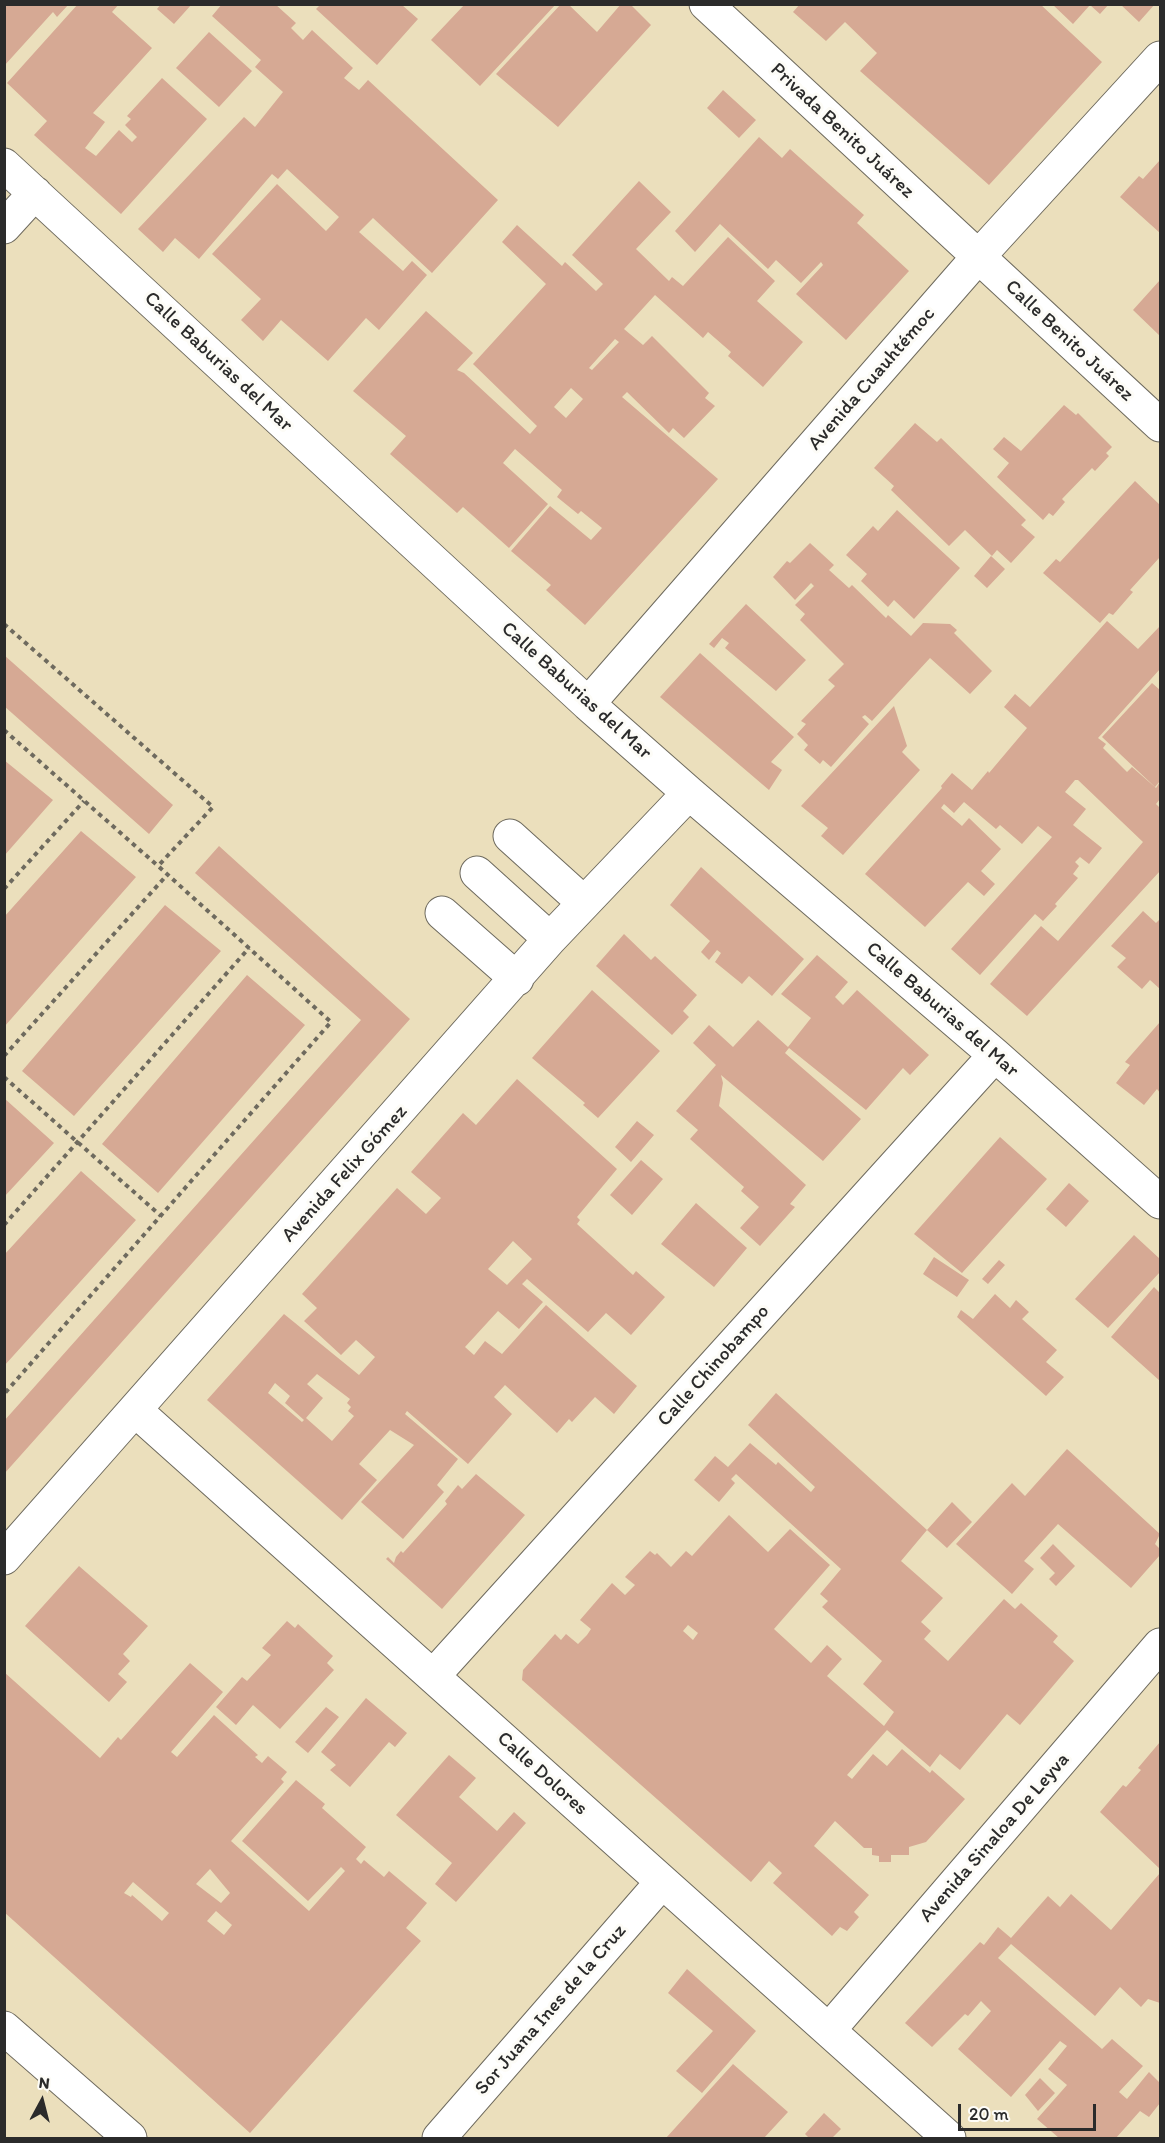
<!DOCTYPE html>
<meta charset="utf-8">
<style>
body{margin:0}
#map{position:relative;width:1165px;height:2143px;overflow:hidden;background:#ebdfbc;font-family:Itim,sans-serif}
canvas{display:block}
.frame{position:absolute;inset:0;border:6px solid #2b2b2b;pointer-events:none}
.north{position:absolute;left:12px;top:2071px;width:60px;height:60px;-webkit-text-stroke:4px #fdfcf7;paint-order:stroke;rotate:7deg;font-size:16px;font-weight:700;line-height:24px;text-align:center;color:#2b2b2b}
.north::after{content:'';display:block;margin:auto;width:21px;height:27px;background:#2b2b2b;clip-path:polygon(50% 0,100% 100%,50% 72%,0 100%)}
.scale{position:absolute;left:958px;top:2104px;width:138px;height:27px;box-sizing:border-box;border:3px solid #2b2b2b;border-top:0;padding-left:8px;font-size:18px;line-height:21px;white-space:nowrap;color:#2b2b2b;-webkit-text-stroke:4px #fdfcf7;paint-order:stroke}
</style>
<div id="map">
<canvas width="1165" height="2143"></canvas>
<div class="frame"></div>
<div class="north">N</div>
<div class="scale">20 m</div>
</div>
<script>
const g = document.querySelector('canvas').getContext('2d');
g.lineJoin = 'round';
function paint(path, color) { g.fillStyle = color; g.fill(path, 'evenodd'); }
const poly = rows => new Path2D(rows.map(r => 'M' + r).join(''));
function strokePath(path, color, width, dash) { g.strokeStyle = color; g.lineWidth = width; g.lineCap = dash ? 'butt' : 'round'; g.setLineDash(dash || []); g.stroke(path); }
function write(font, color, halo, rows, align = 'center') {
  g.font = font + ' Itim,sans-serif'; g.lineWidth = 6; g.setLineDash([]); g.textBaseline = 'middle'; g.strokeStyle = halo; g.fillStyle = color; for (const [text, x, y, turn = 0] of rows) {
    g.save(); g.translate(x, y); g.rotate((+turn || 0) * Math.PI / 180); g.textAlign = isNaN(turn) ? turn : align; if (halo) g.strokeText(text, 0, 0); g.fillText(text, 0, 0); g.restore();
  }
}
const building = poly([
 [4,4,69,4,57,17,53,12,4,66],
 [78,4,119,4,112,12,152,48,93,113,105,122,85,148,96,156,119,130,132,142,137,137,125,125,131,119,127,116,162,78,207,119,121,214,34,135,47,121,7,83],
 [161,4,192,4,174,24,157,9],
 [222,4,275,4,296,23,291,28,303,40,312,30,353,68,344,78,359,90,368,80,498,200,432,273,373,218,359,232,403,271,412,261,427,275,379,330,366,318,328,361,281,320,263,341,241,320,261,299,212,254,277,184,326,231,339,217,287,169,278,179,272,174,199,259,175,238,163,252,138,229,244,117,255,127,283,92,255,67,261,60,212,16],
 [465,4,556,4,480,86,431,40],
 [561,4,568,4,597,32,621,4,630,4,651,25,558,127,496,74],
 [800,4,1040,4,1102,62,989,185,860,71,877,53,845,22,826,41,793,12],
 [1052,4,1109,4,1100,14,1090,5,1073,24],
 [1120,4,1155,4,1139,22],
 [320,5,402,5,418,19,377,65,316,9],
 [209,32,252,71,219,107,176,68],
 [723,90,756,120,739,138,707,108],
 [759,137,782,158,790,149,838,192,864,215,857,223,909,271,846,340,796,294,823,265,821,262,801,283,776,260,768,269,720,224,695,252,675,231],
 [1160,160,1160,233,1120,197,1139,176,1143,179],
 [639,181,671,212,636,249,669,281,672,277,683,286,728,237,775,281,757,301,803,342,763,387,728,356,731,352,708,332,703,338,655,295,624,329,643,345,652,336,709,393,705,398,715,406,684,438,673,428,669,433,627,392,622,397,718,479,585,625,546,590,551,585,511,551,550,506,591,540,602,528,581,511,578,514,557,497,562,490,515,449,503,463,548,504,509,548,463,507,457,513,390,454,406,436,353,391,426,311,473,353,457,370,464,373,530,434,537,426,473,364,546,284,502,242,517,225,562,266,565,262,596,291,603,284,572,255],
 [615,339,619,342,592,370,589,368],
 [571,388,583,399,566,418,554,407],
 [1160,280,1160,336,1133,310],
 [1064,405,1076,415,1078,413,1112,447,1106,453,1109,456,1095,471,1092,468,1062,499,1065,502,1053,516,1049,513,1043,520,997,477,1009,463,993,449,1004,437,1021,451],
 [915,423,937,442,941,438,1026,520,1021,525,1035,537,1011,563,997,550,992,556,965,530,949,546,891,490,894,486,874,468],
 [1135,481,1160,505,1160,557,1130,590,1133,592,1113,615,1109,613,1100,623,1043,573,1056,559,1060,562],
 [897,510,960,568,914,619,894,600,888,607,861,581,867,574,846,555,873,526,878,531],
 [810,543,834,565,829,570,849,588,852,585,886,618,888,615,911,636,923,623,950,624,957,630,954,633,992,671,970,694,930,658,872,721,865,715,862,717,869,724,831,767,823,760,820,764,804,750,808,745,797,734,806,724,801,721,835,686,828,680,844,664,800,620,805,614,795,605,814,586,811,583,795,600,773,577,787,561,790,563],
 [991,556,1005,569,987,588,974,576],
 [746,604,806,660,776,691,725,648,729,643,722,638,714,648,709,644],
 [1107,621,1138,649,1160,626,1160,669,1098,738,1106,744,1103,748,1127,772,1132,767,1156,788,1160,782,1160,799,1156,804,1160,808,1160,871,1027,1016,990,984,1041,926,1058,941,1143,842,1078,780,1075,780,1065,792,1086,809,1073,825,1102,848,1089,864,1080,857,1075,862,1079,866,1073,874,1078,878,1055,904,1057,906,1043,921,1035,914,980,975,951,949,1052,837,1038,826,1022,844,1000,825,996,829,964,802,954,813,944,804,941,808,962,826,969,818,1001,849,981,871,995,884,984,896,968,882,925,927,865,874,942,788,941,786,952,773,972,790,988,771,989,773,1027,728,1004,707,1015,694,1030,707],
 [700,653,794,737,771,762,782,770,769,790,660,697],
 [4,655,173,805,149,834,4,706],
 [1152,683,1160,690,1160,781,1155,787,1102,737],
 [894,706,907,746,902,752,920,770,843,855,821,836,828,828,801,806],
 [4,760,53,800,4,856],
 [81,831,136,877,4,1027,4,917],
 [219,846,410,1019,4,1474,4,1421,361,1020,195,873],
 [701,867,804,959,772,996,749,976,742,984,715,962,721,953,717,950,709,960,701,952,710,941,670,905],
 [165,905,221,951,74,1116,22,1071],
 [1143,911,1156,923,1160,919,1160,989,1150,980,1142,989,1117,967,1126,958,1111,946],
 [624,934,651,960,655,956,697,995,683,1011,689,1017,672,1035,596,966],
 [817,955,848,982,835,997,843,1005,857,990,929,1055,910,1075,903,1068,866,1110,789,1048,785,1053,861,1119,823,1161,721,1075,723,1083,719,1106,806,1185,790,1204,795,1207,760,1246,740,1228,759,1207,741,1191,744,1187,690,1139,698,1130,676,1111,716,1065,693,1043,709,1025,733,1047,758,1020,788,1047,811,1018,781,994],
 [247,975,305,1025,158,1193,102,1144],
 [592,990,660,1051,598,1118,583,1105,585,1103,532,1058],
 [1160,1022,1160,1093,1157,1089,1144,1105,1116,1083,1130,1065,1125,1062],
 [517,1079,617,1169,577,1217,580,1220,577,1224,633,1275,636,1271,665,1297,631,1335,606,1313,588,1332,527,1279,522,1284,543,1302,519,1329,498,1311,465,1347,474,1355,485,1341,502,1354,546,1305,637,1386,614,1414,595,1397,572,1422,569,1419,557,1433,505,1385,494,1397,512,1414,468,1464,407,1411,405,1414,458,1459,437,1485,444,1492,403,1539,361,1502,414,1445,390,1430,359,1464,377,1480,342,1520,207,1400,284,1314,359,1375,375,1357,356,1340,341,1355,304,1321,317,1308,302,1294,397,1188,426,1214,441,1198,411,1172,463,1113,476,1125],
 [513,1241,532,1259,507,1285,488,1269],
 [317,1374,350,1399,347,1403,351,1407,348,1411,354,1416,332,1441,306,1418,323,1398,307,1384],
 [275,1383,290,1396,285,1403,304,1420,302,1422,268,1393],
 [4,1098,54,1143,4,1197],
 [637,1121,654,1135,631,1162,615,1147],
 [1000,1137,1047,1179,962,1273,914,1234],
 [641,1160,663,1179,632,1215,610,1195],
 [81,1171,136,1220,4,1366,4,1255],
 [1069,1183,1089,1201,1066,1227,1046,1209],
 [696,1203,747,1248,714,1287,661,1244],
 [1134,1235,1160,1259,1160,1272,1108,1328,1075,1299],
 [934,1257,969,1280,957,1297,923,1274],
 [999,1260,1005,1265,988,1284,982,1279],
 [1154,1287,1160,1293,1160,1381,1111,1337],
 [995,1294,1010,1308,1016,1300,1029,1312,1022,1319,1057,1350,1046,1362,1064,1377,1046,1396,957,1317,961,1310,973,1319],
 [776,1393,927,1530,952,1502,972,1522,947,1548,927,1530,901,1561,943,1598,921,1622,931,1631,924,1639,948,1661,1004,1599,1015,1609,1021,1603,1058,1636,1053,1642,1074,1661,1020,1725,1007,1714,960,1770,940,1754,930,1767,887,1730,847,1775,852,1779,873,1754,887,1766,902,1749,930,1773,932,1770,965,1799,926,1842,909,1847,909,1855,891,1855,891,1862,879,1862,879,1856,872,1855,872,1848,864,1848,835,1821,814,1846,869,1895,854,1912,859,1917,847,1931,840,1927,832,1936,773,1883,782,1873,769,1861,751,1882,522,1680,523,1670,555,1634,561,1640,566,1634,578,1644,587,1635,591,1629,580,1620,612,1583,625,1595,635,1585,625,1577,650,1551,655,1555,657,1553,671,1567,686,1551,692,1556,729,1515,768,1552,790,1529,830,1565,774,1629,811,1663,827,1645,842,1659,827,1676,884,1726,894,1712,863,1684,882,1661,822,1607,828,1601,820,1594,841,1569,736,1474,731,1479,735,1483,719,1502,694,1480,715,1456,728,1467,750,1443,776,1465,778,1462,811,1492,815,1487,748,1425],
 [688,1625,698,1633,693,1640,683,1631],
 [1067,1449,1160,1534,1155,1544,1160,1549,1160,1555,1131,1588,1058,1524,1024,1561,1034,1569,1012,1594,956,1544,1012,1483,1025,1496],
 [476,1474,525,1515,442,1609,386,1559,388,1557,394,1563,396,1557,401,1551,403,1553,447,1504,445,1501,458,1485,462,1489],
 [1053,1544,1075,1566,1056,1586,1049,1579,1055,1573,1040,1558],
 [79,1566,148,1626,123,1654,130,1661,118,1674,127,1682,109,1702,25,1626],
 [287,1621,295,1628,298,1624,333,1656,327,1663,334,1670,280,1729,253,1705,236,1725,216,1707,242,1677,247,1681,271,1655,262,1648],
 [190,1663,223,1692,171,1752,177,1757,214,1715,258,1755,255,1757,262,1763,268,1756,287,1772,281,1779,284,1782,231,1841,309,1911,345,1871,341,1867,308,1901,242,1841,296,1780,325,1804,322,1808,366,1847,356,1859,361,1864,364,1860,384,1877,389,1871,427,1903,406,1928,421,1941,250,2133,4,1912,4,1672,100,1758,118,1737,121,1740],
 [210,1869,230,1893,221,1903,196,1884],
 [133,1882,169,1913,162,1921,132,1895,131,1897,124,1893],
 [216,1911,232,1925,224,1935,207,1921],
 [366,1698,407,1733,395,1747,389,1742,350,1787,330,1770,336,1765,321,1752],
 [326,1707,339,1717,308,1753,295,1742],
 [1160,1742,1160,1869,1100,1812,1123,1785,1126,1787,1141,1770,1138,1768],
 [449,1755,476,1778,459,1797,497,1831,514,1812,526,1823,456,1902,435,1884,452,1863,396,1815],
 [1160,1873,1160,2003,1148,1999,1141,2007,1120,1987,1095,2016,1011,1944,998,1958,1102,2049,1112,2039,1143,2066,1119,2092,1127,2099,1149,2072,1160,2083,1160,2103,1149,2117,1140,2111,1116,2138,1059,2138,1037,2119,1067,2085,1048,2069,1067,2046,1060,2041,1011,2097,958,2049,991,2011,981,2001,968,2016,965,2014,932,2047,905,2023,980,1942,984,1945,998,1927,1011,1938,1048,1896,1060,1907,1071,1894,1111,1930],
 [687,1969,756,2031,702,2093,676,2071,713,2031,668,1993],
 [733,2064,788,2112,764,2138,666,2138],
 [1040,2078,1055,2093,1038,2111,1025,2095],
 [824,2113,841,2129,832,2138,809,2138,805,2134]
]);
const path = poly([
 [4,624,213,807,158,866,331,1022,4,1394],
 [4,730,158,866],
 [4,889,84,801],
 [4,1056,167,875],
 [4,1077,161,1216],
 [4,1225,249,948]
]);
const minor = poly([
 [706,4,1160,425],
 [4,165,588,704,689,793,995,1055,1160,1202],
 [4,227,35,193],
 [588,704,978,257,1160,58],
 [510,836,583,902],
 [477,873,550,939],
 [442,913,517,979],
 [135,1410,949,2138],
 [4,1558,550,939,689,793],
 [433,1676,995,1055],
 [829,2030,1160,1645],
 [439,2138,662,1882]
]);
const major = poly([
 [4,2028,130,2138]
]);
const streetNames = [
 ["Privada Benito Juárez",842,131,43],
 ["Calle Benito Juárez",1069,341,43],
 ["Calle Baburias del Mar",218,362,43],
 ["Avenida Cuauhtémoc",872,379,-49],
 ["Calle Baburias del Mar",576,691,42],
 ["Calle Baburias del Mar",942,1010,41],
 ["Avenida Felix Gómez",345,1174,-48],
 ["Calle Chinobampo",714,1366,-48],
 ["Calle Dolores",542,1774,42],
 ["Avenida Sinaloa De Leyva",995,1838,-49],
 ["Sor Juana Ines de la Cruz",551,2010,-49]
];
paint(building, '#d6a994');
strokePath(minor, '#6e6a5e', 35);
strokePath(major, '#6e6a5e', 35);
strokePath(path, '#6e6a5e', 4, [4.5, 4.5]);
strokePath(minor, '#fff', 33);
strokePath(major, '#fff', 33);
write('20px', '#2b2b2b', '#fdfcf7', streetNames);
</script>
